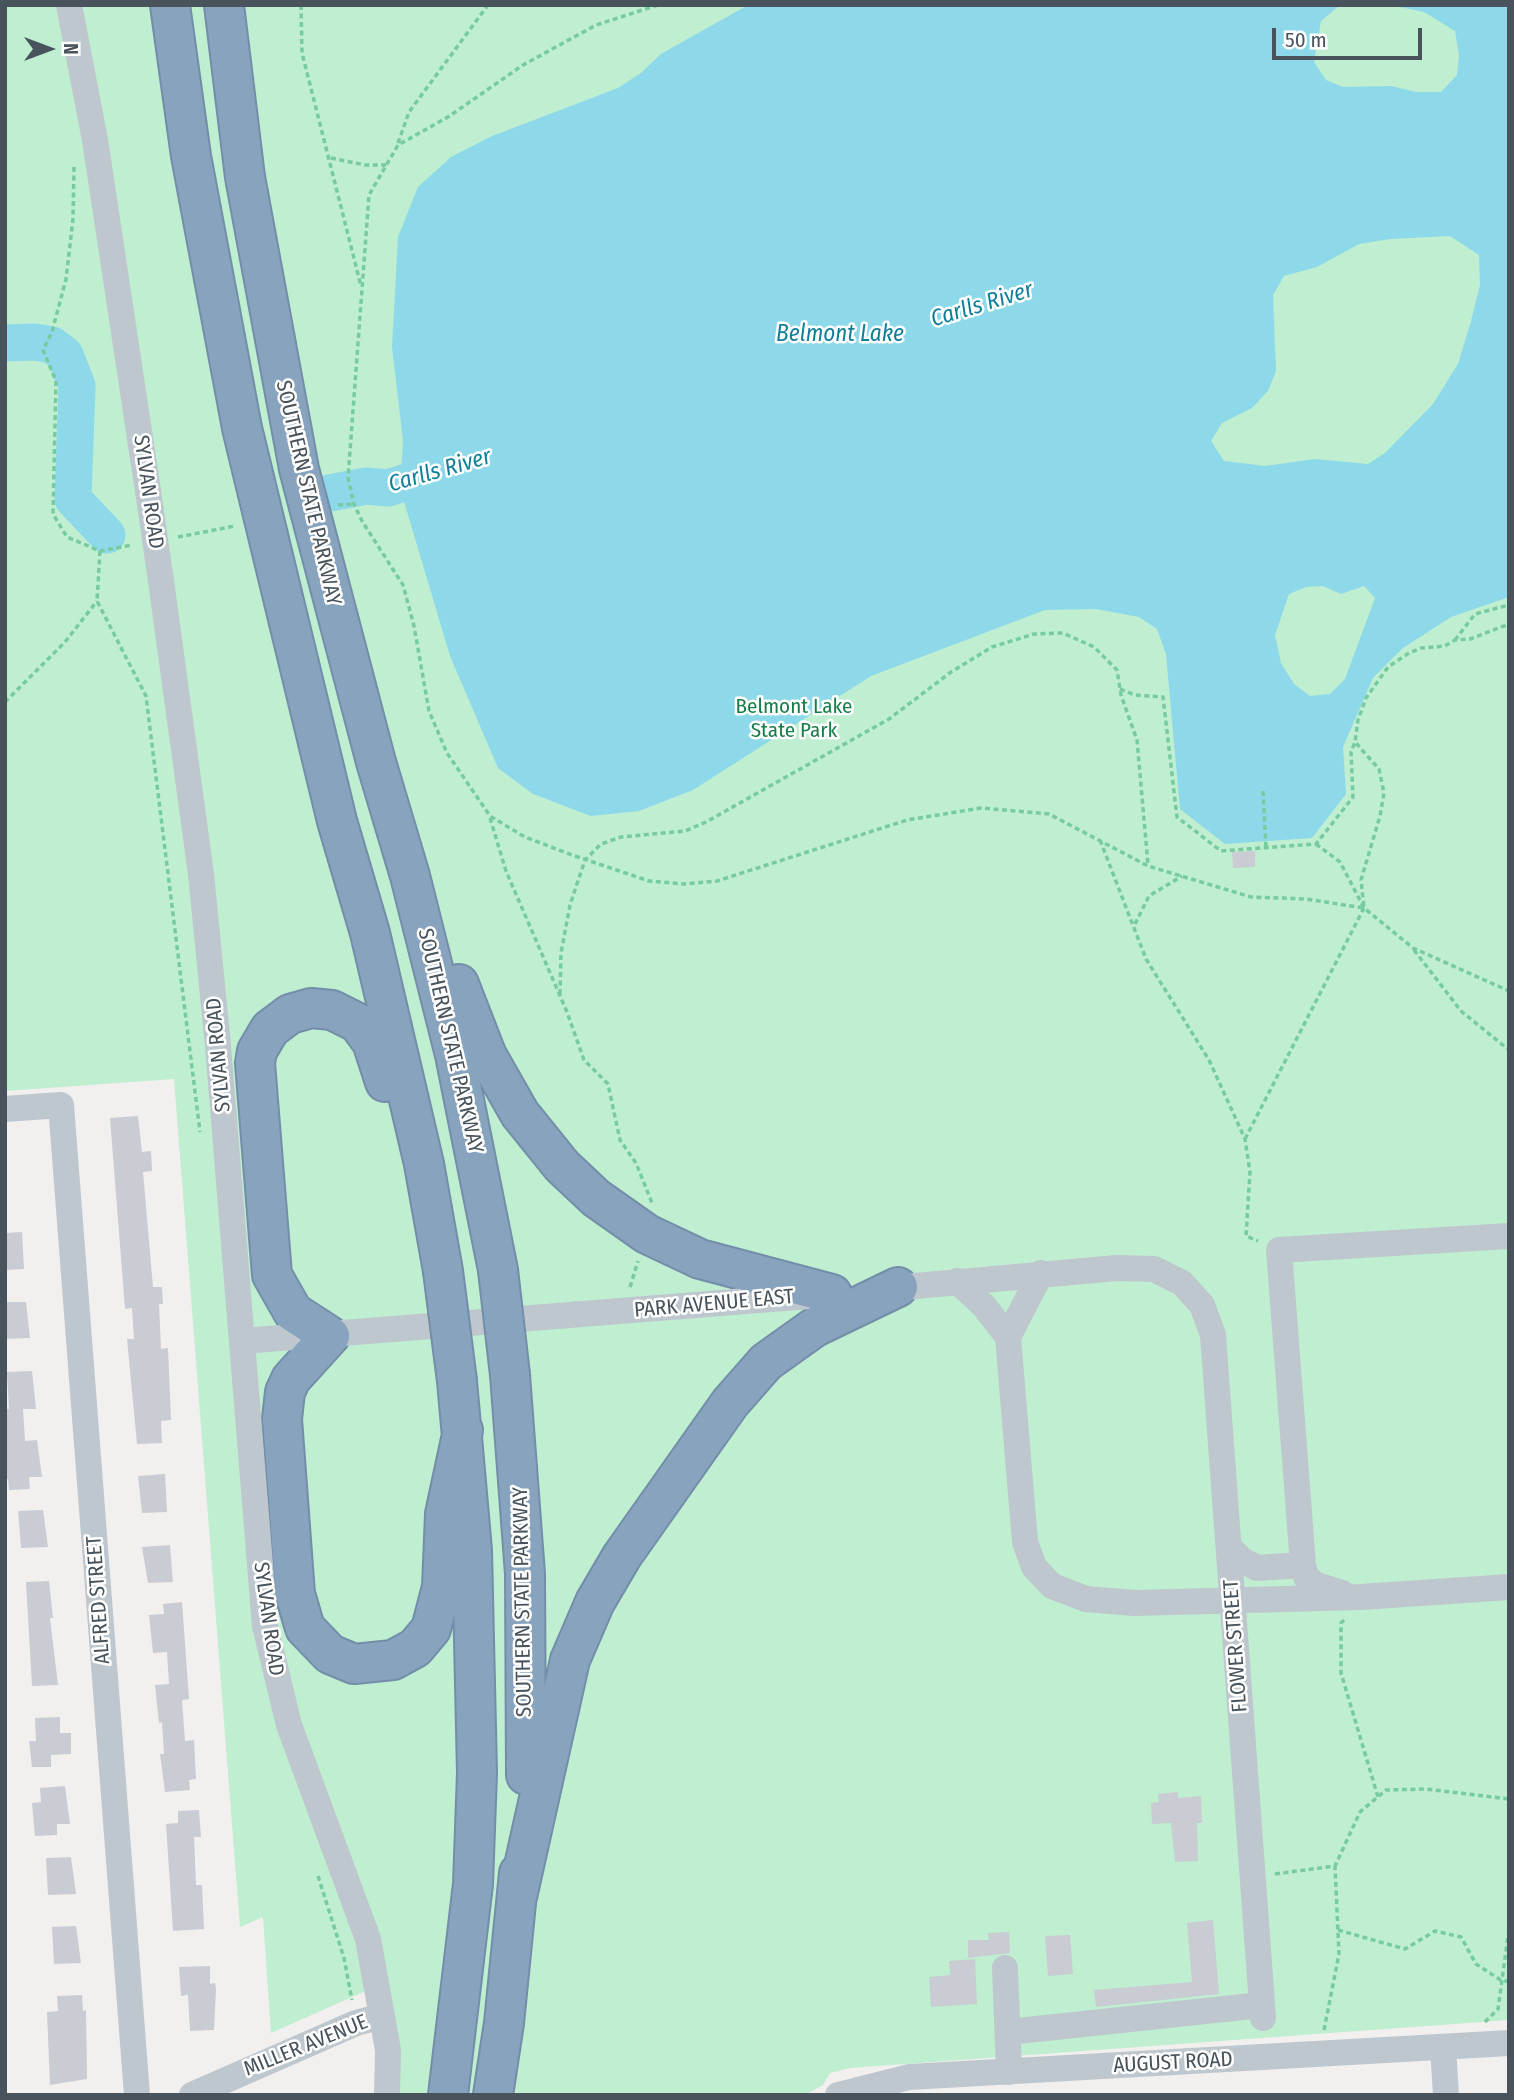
<!DOCTYPE html>
<style>
body{margin:0}
#map{position:relative;width:1514px;height:2100px;overflow:hidden;background:#f2efef;font-family:"Fira Sans Condensed",sans-serif}
canvas{display:block}
.frame{position:absolute;inset:0;border:7px solid #48535c;pointer-events:none}
.north{position:absolute;left:14px;top:14px;width:70px;height:70px;-webkit-text-stroke:5px #fff;paint-order:stroke;rotate:90deg;font-size:19px;font-weight:700;line-height:28px;text-align:center;color:#48535c}
.north::after{content:'';display:block;margin:auto;width:24px;height:32px;background:#48535c;clip-path:polygon(50% 0,100% 100%,50% 72%,0 100%)}
.scale{position:absolute;left:1272px;top:28px;width:150px;height:32px;box-sizing:border-box;border:4px solid #48535c;border-top:0;padding-left:9px;font-size:21px;line-height:24px;white-space:nowrap;color:#48535c;-webkit-text-stroke:5px #fff;paint-order:stroke}
</style>
<div id="map">
<canvas width="1514" height="2100"></canvas>
<div class="frame"></div>
<div class="north">N</div>
<div class="scale">50 m</div>
</div>
<script>
const g = document.querySelector('canvas').getContext('2d');
g.lineJoin = 'round';
function paint(path, color) { g.fillStyle = color; g.fill(path, 'evenodd'); }
const poly = rows => new Path2D(rows.map(r => 'M' + r).join(''));
function strokePath(path, color, width, dash) { g.strokeStyle = color; g.lineWidth = width; g.lineCap = dash ? 'butt' : 'round'; g.setLineDash(dash || []); g.stroke(path); }
function write(font, color, halo, rows, align = 'center') {
  g.font = font + ' "Fira Sans Condensed",sans-serif'; g.lineWidth = 5; g.setLineDash([]); g.textBaseline = 'middle'; g.strokeStyle = halo; g.fillStyle = color; for (const [text, x, y, turn = 0] of rows) {
    g.save(); g.translate(x, y); g.rotate((+turn || 0) * Math.PI / 180); g.textAlign = isNaN(turn) ? turn : align; if (halo) g.strokeText(text, 0, 0); g.fillText(text, 0, 0); g.restore();
  }
}
const green = poly([
 [5,5,1509,5,1509,2020,850,2068,830,2073,823,2085,805,2095,396,2095,388,1981,271,2033,263,1917,240,1927,174,1079,5,1091]
]);
const water = poly([
 [748,5,1340,5,1321,21,1314,62,1326,80,1343,87,1391,86,1416,92,1441,92,1457,75,1459,55,1455,31,1424,12,1390,5,1509,5,1509,597,1451,617,1403,648,1373,678,1343,747,1346,794,1312,838,1225,844,1180,809,1166,654,1157,629,1139,617,1096,609,1045,610,871,676,693,790,639,811,591,816,533,794,498,768,450,656,403,498,389,495,387,480,401,473,403,441,392,347,398,237,418,187,451,157,492,136,618,88,641,73,661,54],
 [1450,236,1479,255,1480,285,1471,321,1458,364,1433,404,1385,453,1368,464,1315,459,1265,466,1224,461,1211,441,1222,423,1252,408,1268,391,1276,371,1273,295,1284,276,1317,267,1359,244,1390,239],
 [1323,586,1341,594,1364,586,1375,598,1345,679,1330,694,1310,696,1294,684,1281,663,1275,635,1289,594,1306,587]
]);
const river = poly([
 [5,343,35,342,52,345,65,355,77,386,73,499,107,535],
 [330,493,366,486,388,488,436,473]
]);
const building = poly([
 [1255,851,1255,867,1233,868,1232,852],
 [138,1116,142,1152,151,1151,152,1171,143,1172,153,1287,162,1287,163,1304,159,1304,161,1349,168,1348,171,1420,161,1421,162,1443,137,1444,127,1339,134,1339,132,1308,125,1309,110,1118],
 [22,1232,24,1269,5,1270,5,1233],
 [5,1302,26,1302,30,1338,5,1339],
 [32,1371,36,1409,23,1409,25,1441,37,1440,42,1477,29,1477,30,1489,9,1490,8,1479,5,1479,5,1409,9,1409,7,1372],
 [165,1474,167,1512,142,1513,138,1476],
 [43,1510,48,1547,21,1548,18,1511],
 [170,1545,173,1582,148,1583,142,1547],
 [49,1581,53,1618,50,1618,58,1685,32,1686,26,1582],
 [182,1602,189,1699,182,1700,185,1741,194,1740,196,1779,189,1780,190,1790,165,1792,160,1754,164,1754,162,1722,159,1723,155,1685,169,1684,167,1652,153,1653,149,1615,164,1614,163,1604],
 [60,1717,60,1733,71,1733,71,1754,51,1755,51,1767,32,1767,29,1741,36,1741,35,1718],
 [65,1786,70,1824,57,1824,57,1835,35,1836,32,1803,41,1802,40,1788],
 [1178,1792,1178,1798,1201,1796,1202,1823,1197,1823,1198,1861,1175,1862,1171,1823,1152,1824,1151,1803,1159,1802,1158,1794],
 [199,1810,201,1837,194,1837,196,1885,202,1885,204,1929,173,1931,166,1824,178,1823,178,1811],
 [71,1857,76,1894,48,1895,46,1858],
 [1213,1920,1219,1994,1096,2007,1094,1990,1192,1982,1187,1923],
 [76,1926,81,1963,54,1964,52,1927],
 [1009,1932,1010,1953,968,1958,968,1940,989,1940,988,1933],
 [1070,1935,1073,1974,1048,1976,1045,1936],
 [975,1959,977,2004,931,2007,929,1977,950,1975,949,1961],
 [210,1966,210,1984,215,1983,216,1989,214,2030,190,2031,188,1995,181,1996,179,1967],
 [82,1995,83,2011,86,2010,87,2079,50,2085,47,2012,58,2011,57,1996]
]);
const path = poly([
 [301,5,302,53,361,286],
 [658,5,596,25,523,65,448,117,398,145,369,195,348,478,354,504,362,521,403,585,414,626,429,711,447,753,490,816,525,837,572,855,649,881,683,884,717,881,907,820,981,808,1049,814,1148,866,1251,897,1306,899,1364,908,1361,880,1380,816,1384,793,1379,769,1355,742,1358,720,1366,698,1388,667,1409,653,1421,648,1445,646,1455,640,1470,639,1509,624],
 [398,143,409,112,488,5],
 [331,158,365,165,386,165],
 [74,167,73,219,66,279,52,332,43,350,56,381,53,514,67,537,100,551,132,545],
 [338,505,354,504],
 [178,537,235,526],
 [100,551,97,601,146,696,200,1132],
 [1455,640,1475,614,1509,605],
 [1120,689,1135,695,1163,697,1177,817,1221,851,1316,844,1353,797,1351,752,1355,742],
 [5,702,65,642,97,601],
 [1263,791,1266,848],
 [490,818,506,871,567,1012,584,1060,608,1084,620,1140,636,1163,652,1203],
 [1100,840,1146,959,1209,1060,1245,1139,1250,1172,1246,1236,1258,1241],
 [1316,844,1340,862,1364,908,1413,948,1509,991],
 [1135,924,1149,896,1182,876],
 [1414,950,1461,1011,1509,1050],
 [560,994,561,953,570,905,585,860,601,844,621,837,685,831,706,822,889,719,951,672,992,647,1034,634,1063,633,1094,647,1117,670,1121,695,1137,740,1148,865],
 [1245,1139,1364,908],
 [630,1287,638,1261],
 [1344,1620,1341,1623,1341,1673,1378,1797],
 [1275,1874,1335,1866,1360,1812,1386,1790,1426,1789,1509,1799],
 [318,1876,344,1958,352,2000],
 [1338,1930,1405,1949,1435,1931,1461,1937,1476,1964,1502,1981,1509,1981],
 [1485,2022,1498,2009,1509,1929],
 [1324,2030,1339,1954,1335,1866]
]);
const minor = poly([
 [69,5,95,140,148,491],
 [161,581,201,874,218,1046,265,1626,289,1725,368,1939,388,2050,387,2095],
 [5,1109,61,1105,137,2095],
 [1041,1273,1008,1337,1025,1542,1034,1567,1052,1586,1086,1599,1134,1603,1361,1597,1509,1587],
 [957,1281,984,1306,1008,1337],
 [882,1289,1117,1268,1154,1269,1182,1283,1202,1305,1213,1335,1263,2018],
 [242,1341,809,1296],
 [1229,1547,1242,1560,1257,1568,1303,1565],
 [1342,1593,1316,1585,1306,1577,1303,1565,1279,1250,1509,1236],
 [1005,1968,1009,2072],
 [1008,2032,1262,2005],
 [1443,2048,1446,2095],
 [192,2095,356,2023,382,2016],
 [838,2095,909,2077,1509,2043]
]);
const highway = poly([
 [170,5,191,156,242,428,337,821,370,933,424,1164,443,1271],
 [224,5,245,177,299,469,376,762,410,876,455,1055,498,1270],
 [459,984,487,1056,520,1114,562,1166,596,1198,647,1234,700,1259,832,1294],
 [385,1082,372,1042,358,1023,332,1010,311,1008,290,1014,270,1029,257,1051,255,1063,272,1275,293,1312,330,1336,291,1379,285,1392,282,1419,295,1594,305,1628,330,1654,354,1664,393,1660,415,1648,431,1629,442,1587,445,1514,463,1430],
 [510,1375,525,1574,526,1775],
 [517,1897,570,1660,595,1602,622,1556,730,1403,766,1362,815,1327,898,1287],
 [448,2095,473,1884,477,1773,472,1550,457,1381],
 [493,2095,504,2023,519,1873]
]);
const minorBridge = poly([
 [148,491,161,581]
]);
const highwayBridge = poly([
 [498,1270,510,1375],
 [443,1271,457,1381]
]);
const streetNames = [
 ["SYLVAN ROAD",148,492,82],
 ["SOUTHERN STATE PARKWAY",308,493,77],
 ["SOUTHERN STATE PARKWAY",450,1041,77],
 ["SYLVAN ROAD",219,1055,-95],
 ["PARK AVENUE EAST",714,1304,-5],
 ["ALFRED STREET",99,1600,-94],
 ["SOUTHERN STATE PARKWAY",523,1602,-91],
 ["SYLVAN ROAD",268,1619,82],
 ["FLOWER STREET",1236,1646,-94],
 ["MILLER AVENUE",306,2046,-22],
 ["AUGUST ROAD",1173,2063,-3]
];
const parkNames = [
 ["Belmont Lake",794,707],
 ["State Park",794,731]
];
const waterNames = [
 ["Carlls River",982,305,-17],
 ["Belmont Lake",840,335],
 ["Carlls River",440,471,-16]
];
paint(green, '#bfeed0');
paint(water, '#8dd9ea');
strokePath(river, '#8dd9ea', 37);
paint(building, '#c9ccd2');
strokePath(highway, '#738ea9', 42);
strokePath(path, '#77cba0', 3.5, [5, 3.5]);
strokePath(minor, '#bec7ce', 26);
strokePath(highway, '#88a3bd', 38);
strokePath(highwayBridge, '#738ea9', 42, []);
strokePath(minorBridge, '#bec7ce', 26);
strokePath(highwayBridge, '#88a3bd', 38);
write('21px', '#48535c', '#fff', streetNames);
write('21px', '#197d49', '#fff', parkNames);
write('italic 23px', '#0f7f99', '#fff', waterNames);
</script>
